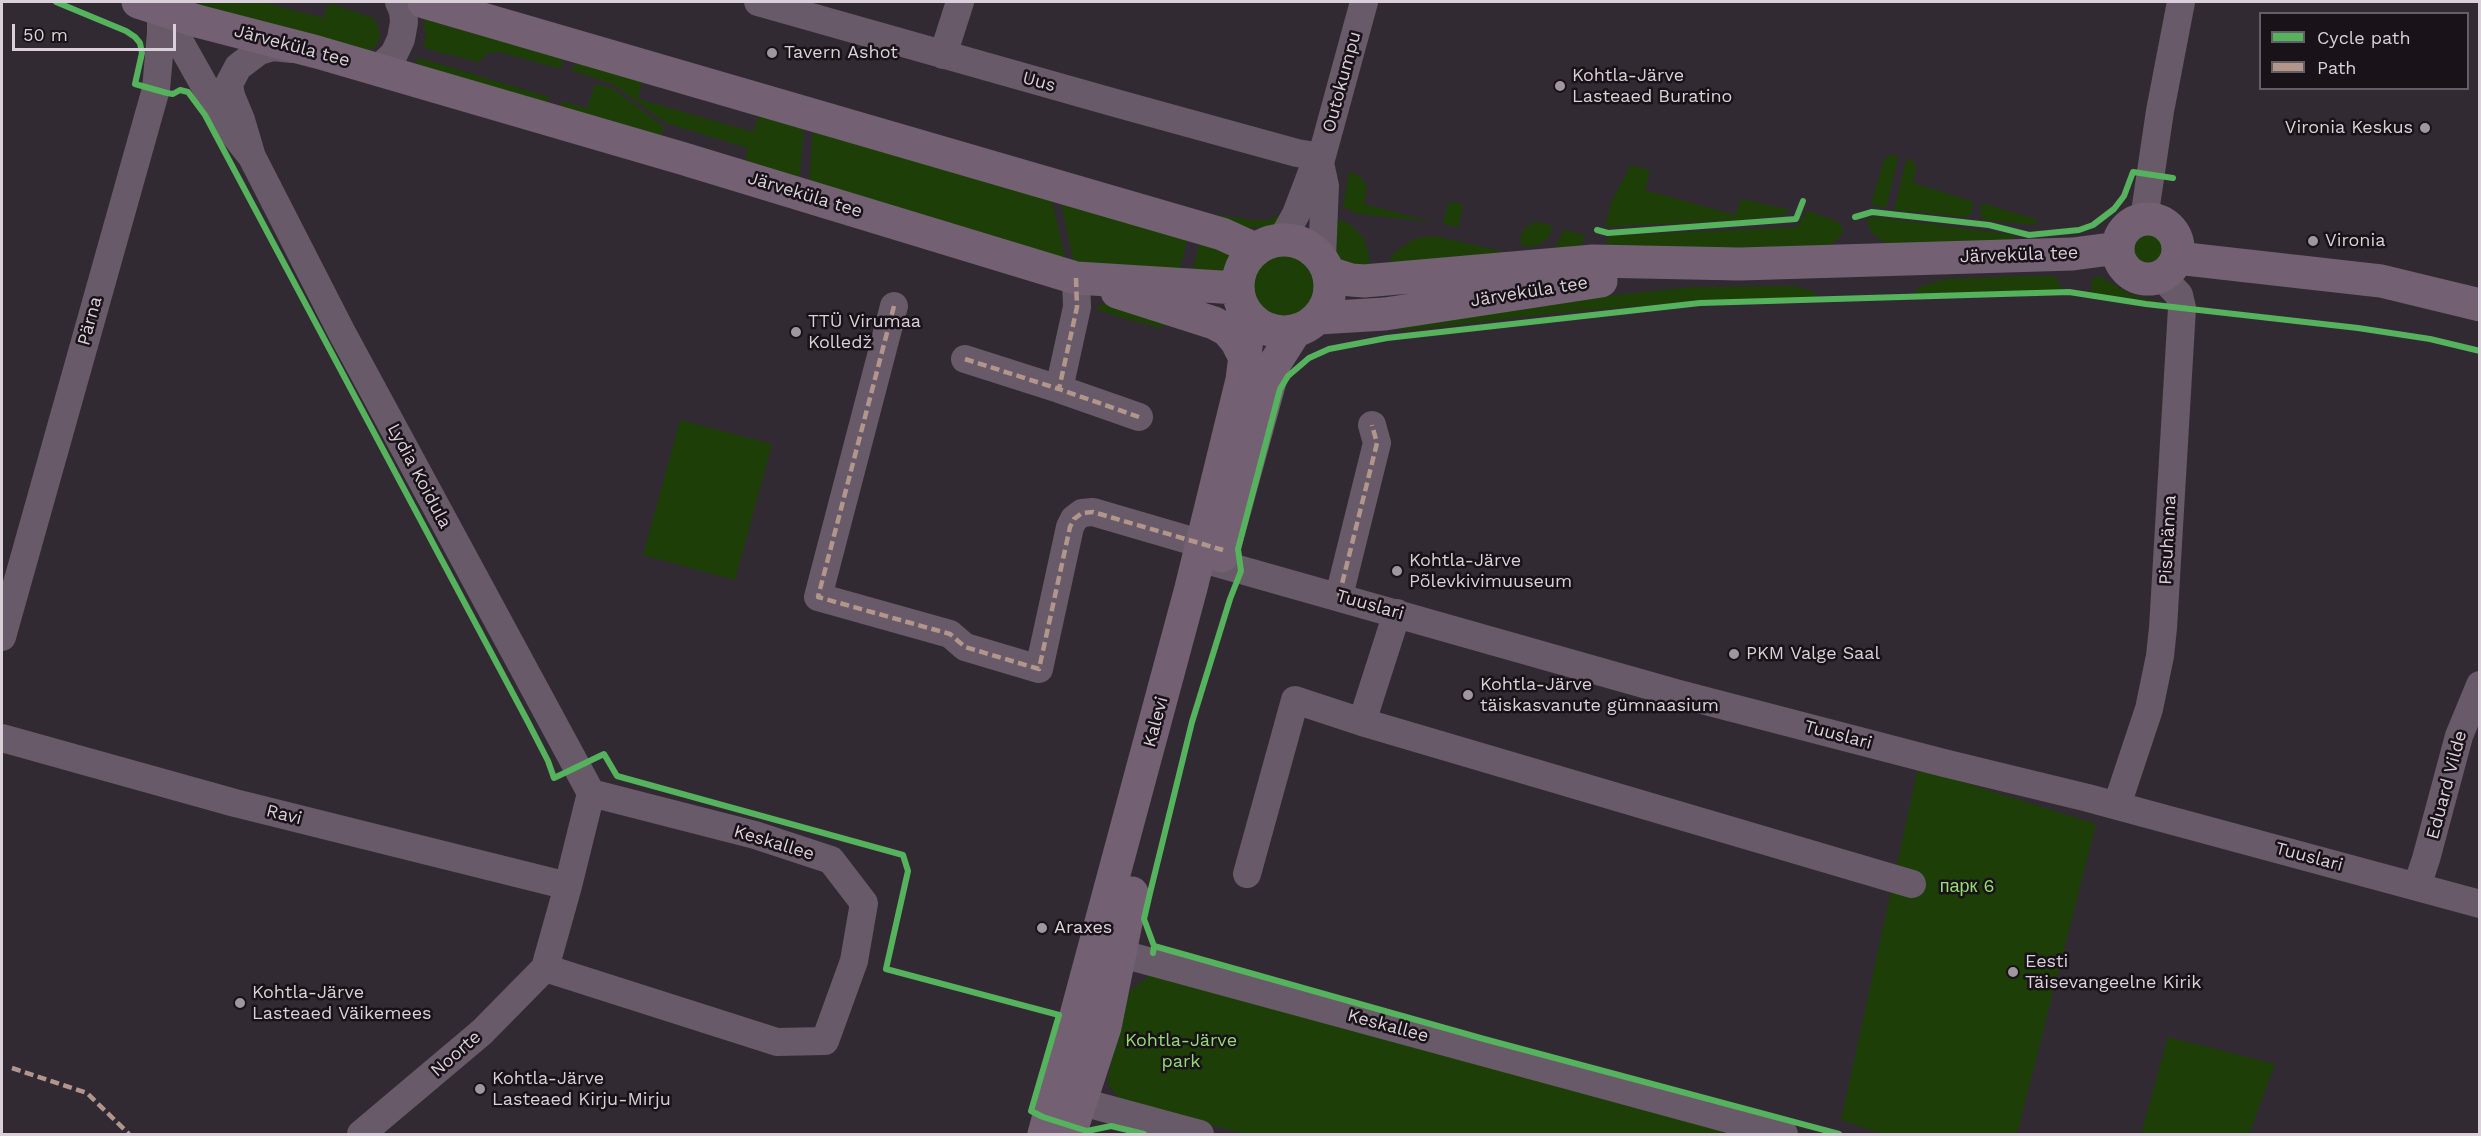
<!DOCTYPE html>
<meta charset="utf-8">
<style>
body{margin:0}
#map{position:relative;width:2481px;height:1136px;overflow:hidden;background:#322a32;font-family:"Work Sans",sans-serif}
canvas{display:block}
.frame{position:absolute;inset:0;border:3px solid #dad0da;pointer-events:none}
.legend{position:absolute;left:2259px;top:12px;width:210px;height:78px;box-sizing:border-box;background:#191219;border:2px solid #665e66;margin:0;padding:8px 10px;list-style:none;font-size:18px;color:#dad0da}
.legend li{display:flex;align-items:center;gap:12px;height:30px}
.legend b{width:30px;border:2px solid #665e66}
.scale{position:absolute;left:12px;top:24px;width:164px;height:27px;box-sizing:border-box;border:3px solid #dad0da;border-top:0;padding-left:8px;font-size:18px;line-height:21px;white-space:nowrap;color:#dad0da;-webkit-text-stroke:4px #191219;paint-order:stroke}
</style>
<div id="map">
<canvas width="2481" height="1136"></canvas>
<div class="frame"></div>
<ul class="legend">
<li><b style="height:8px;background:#56b35d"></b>Cycle path</li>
<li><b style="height:8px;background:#b2968c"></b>Path</li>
</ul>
<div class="scale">50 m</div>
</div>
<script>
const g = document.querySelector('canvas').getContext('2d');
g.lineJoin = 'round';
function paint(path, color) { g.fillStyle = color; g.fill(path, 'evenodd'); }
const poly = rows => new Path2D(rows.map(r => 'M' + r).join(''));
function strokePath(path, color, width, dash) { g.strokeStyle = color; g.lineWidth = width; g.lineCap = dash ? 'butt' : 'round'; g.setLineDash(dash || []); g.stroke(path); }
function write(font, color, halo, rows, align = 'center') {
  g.font = font + ' "Work Sans",sans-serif'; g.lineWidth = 5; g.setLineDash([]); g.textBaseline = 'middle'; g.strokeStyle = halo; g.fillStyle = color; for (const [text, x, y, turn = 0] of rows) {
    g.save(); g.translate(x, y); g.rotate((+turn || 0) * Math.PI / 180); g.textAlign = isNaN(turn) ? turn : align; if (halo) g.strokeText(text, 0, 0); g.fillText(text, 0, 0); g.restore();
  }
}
const green = poly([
 [199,2,263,2,323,18,328,5,332,4,373,18,377,23,380,36,376,46,365,53,199,8],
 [423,19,563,59,561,69,499,52,487,54,478,62,424,48,426,36],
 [419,58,549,97,546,111,413,66],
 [577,62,642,81,638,99,753,132,759,115,804,127,799,184,744,167,748,148,666,123,614,85,571,70],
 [595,84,612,88,664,127,659,143,558,115,562,101,587,108],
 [813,130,1051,196,1066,261,809,186],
 [1891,154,1898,157,1886,208,1871,205,1884,160],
 [1907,158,1914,162,1916,168,1913,183,1974,202,1971,214,1966,217,1894,210],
 [1631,165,1650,170,1645,190,1735,215,1741,199,1791,210,1783,215,1738,220,1605,227,1611,202],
 [1349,171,1361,177,1367,186,1364,204,1432,222,1359,214,1343,207],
 [1060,199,1188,237,1178,275,1074,264],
 [1451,202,1459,203,1463,206,1458,228,1443,223,1447,207],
 [1982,203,2038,220,2034,225,1985,220,1980,215],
 [1285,205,1274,225,1265,227,1244,228,1212,214,1252,220,1268,220,1279,215],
 [1807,211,1837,221,1844,230,1839,238,1829,246,1610,250,1606,244,1609,236,1797,227],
 [1875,217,2014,235,2014,240,1896,245,1883,242,1871,232,1867,219],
 [1338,219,1351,225,1364,238,1369,256,1371,276,1339,260,1335,254,1335,220],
 [1538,222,1553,226,1548,238,1538,245,1530,247,1519,244,1523,230,1532,223],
 '2132 248a19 19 0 1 1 38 0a19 19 0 1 1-38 0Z',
 [1564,230,1585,235,1579,253,1565,260,1385,275,1385,268,1395,252,1414,239,1423,237,1435,236,1531,258,1548,254,1554,250],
 [1200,240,1232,253,1224,274,1191,278],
 '1250 286a34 34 0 1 1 68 0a34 34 0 1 1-68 0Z',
 [2020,276,2055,276,2062,288,2058,291,1915,294,1917,289,1922,286,1945,279],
 [2093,277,2101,277,2130,294,2162,302,2090,293],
 [1795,286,1815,292,1817,297,1698,301,1557,313,1403,331,1394,327,1519,305,1694,287],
 [1110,302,1167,324,1161,328,1156,327,1106,313,1095,308,1104,303],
 [680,420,772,444,735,580,643,555],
 [1918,768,2096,824,2017,1134,1883,1134,1841,1120],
 [1150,975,1732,1134,1246,1134,1122,1102,1107,1083,1114,1048,1128,993],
 [2168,1037,2275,1064,2249,1134,2141,1134]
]);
const minor = poly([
 [758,2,1119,104,1297,153,1321,157],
 [162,10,226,124,252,157,241,120,231,96,229,84,238,67,259,51,273,47,292,49],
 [943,55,960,2],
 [377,70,394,54,401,39,404,22,403,11,399,2],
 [252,157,341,331,591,793],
 [1320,163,1325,186,1322,258],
 [2144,219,2160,111,2181,2],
 [1282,239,1296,214,1312,172,1320,163,1364,2],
 [1076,278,1077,307,1059,389,1139,417],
 [894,306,818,597,950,634,965,647,1039,669,1070,527,1074,519,1082,513,1093,512,1223,550],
 [965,359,1059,389],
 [1199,558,1679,694,1944,763,2088,798,2480,904],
 [1339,596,1377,443,1372,425],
 [2,637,156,89,161,33,161,2],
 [1362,722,1397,613],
 [2,738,235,803,568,886],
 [2117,805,2149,709,2160,656,2163,628,2182,308,2179,295,2161,276],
 [1247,874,1295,700,1362,722,1912,884],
 [2417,886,2426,859,2459,736,2480,685],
 [1100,948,1784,1134],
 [545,968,777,1042,825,1041,854,961,864,903,831,860,755,835,591,793],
 [1071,1084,1082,1102,1200,1134],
 [361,1134,482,1032,545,968,568,886,591,793]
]);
const major = poly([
 [138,2,197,21,317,52,681,158,1076,278,1237,288],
 [424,2,1222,234,1255,249],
 '2118 249a30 30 0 1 1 60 0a30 30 0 1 1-60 0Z',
 '1238 286a46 46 0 1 1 92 0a46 46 0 1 1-92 0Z',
 [2177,258,2381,281,2480,305],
 [1329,273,1351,280,1364,281,1593,261,1740,264,2073,254,2118,248],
 [1117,292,1214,323,1227,330,1237,342,1246,360],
 [1318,318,1385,314,1601,281],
 [1222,556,1275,363,1296,330],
 [1044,1134,1191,588,1242,380,1247,339,1242,305],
 [1070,1134,1105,1027,1132,893]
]);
const quiet = poly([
 [1076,278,1077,307,1059,389,1139,417],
 [894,306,818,597,950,634,965,647,1039,669,1070,527,1074,519,1082,513,1093,512,1223,550],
 [965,359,1059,389],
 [1339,596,1377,443,1372,425],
 [12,1068,87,1093,129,1134]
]);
const cycleway = poly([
 [56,2,126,31,135,37,140,43,142,53,135,84,167,93,173,94,180,90,188,92,205,115,528,722,548,761,554,778,604,754,617,776,903,855,908,871,886,969,1059,1015,1031,1111,1043,1117,1087,1131,1111,1126,1144,1134],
 [1855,217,1872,212,1989,225,2029,235,2079,230,2093,225,2114,209,2124,196,2133,172,2173,178],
 [1597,230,1608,233,1796,219,1803,201],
 [1154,946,1484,1039,1839,1134],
 [1153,953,1154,946,1144,919,1150,893,1192,722,1230,599,1241,571,1238,549,1280,389,1288,376,1309,358,1329,349,1387,338,1700,303,2069,292,2146,304,2358,328,2430,339,2480,351]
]);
const markers = [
 [772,53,6,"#9f969f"],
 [1560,86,6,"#9f969f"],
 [2425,128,6,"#9f969f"],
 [2313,241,6,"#9f969f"],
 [796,332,6,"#9f969f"],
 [1397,571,6,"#9f969f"],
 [1734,654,6,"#9f969f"],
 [1468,695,6,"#9f969f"],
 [1042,928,6,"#9f969f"],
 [2013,972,6,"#9f969f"],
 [240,1003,6,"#9f969f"],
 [480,1089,6,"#9f969f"]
];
const streetNames = [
 ["Järveküla tee",292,46,15],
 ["Uus",1039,82,15],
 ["Outokumpu",1342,82,-75],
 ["Järveküla tee",805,195,17],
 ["Järveküla tee",2019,255,-2],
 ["Järveküla tee",1529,292,-9],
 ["Pärna",90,321,-75],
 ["Lydia Koidula",419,476,62],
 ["Pisuhänna",2168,540,-87],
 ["Tuuslari",1370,605,16],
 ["Kalevi",1156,722,-75],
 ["Tuuslari",1838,735,15],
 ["Eduard Vilde",2447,785,-75],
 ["Ravi",284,815,14],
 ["Keskallee",774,843,17],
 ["Tuuslari",2309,857,15],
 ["Keskallee",1388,1026,15],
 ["Noorte",456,1054,-41]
];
const poiNames = [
 ["Tavern Ashot",784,53],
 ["Kohtla-Järve",1572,76],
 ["Lasteaed Buratino",1572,97],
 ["Vironia Keskus",2413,128,"right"],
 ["Vironia",2325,241],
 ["TTÜ Virumaa",808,322],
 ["Kolledž",808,343],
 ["Kohtla-Järve",1409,561],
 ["Põlevkivimuuseum",1409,582],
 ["PKM Valge Saal",1746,654],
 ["Kohtla-Järve",1480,685],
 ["täiskasvanute gümnaasium",1480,706],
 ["Araxes",1054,928],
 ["Eesti",2025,962],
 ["Täisevangeelne Kirik",2025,983],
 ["Kohtla-Järve",252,993],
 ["Lasteaed Väikemees",252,1014],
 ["Kohtla-Järve",492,1079],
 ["Lasteaed Kirju-Mirju",492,1100]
];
const parkNames = [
 ["парк 6",1967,887],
 ["Kohtla-Järve",1181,1041],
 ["park",1181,1062]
];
paint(green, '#1d3f07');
strokePath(minor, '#685a68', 28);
strokePath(major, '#736173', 33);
strokePath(quiet, '#b2968c', 4.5, [9, 4.5]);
strokePath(cycleway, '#56b35d', 6);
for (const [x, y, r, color] of markers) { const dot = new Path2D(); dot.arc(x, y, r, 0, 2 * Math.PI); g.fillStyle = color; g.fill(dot); strokePath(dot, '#191219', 2); }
write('18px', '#dad0da', '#191219', streetNames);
write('18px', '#dad0da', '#191219', poiNames, 'left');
write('18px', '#93dc71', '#191219', parkNames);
</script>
